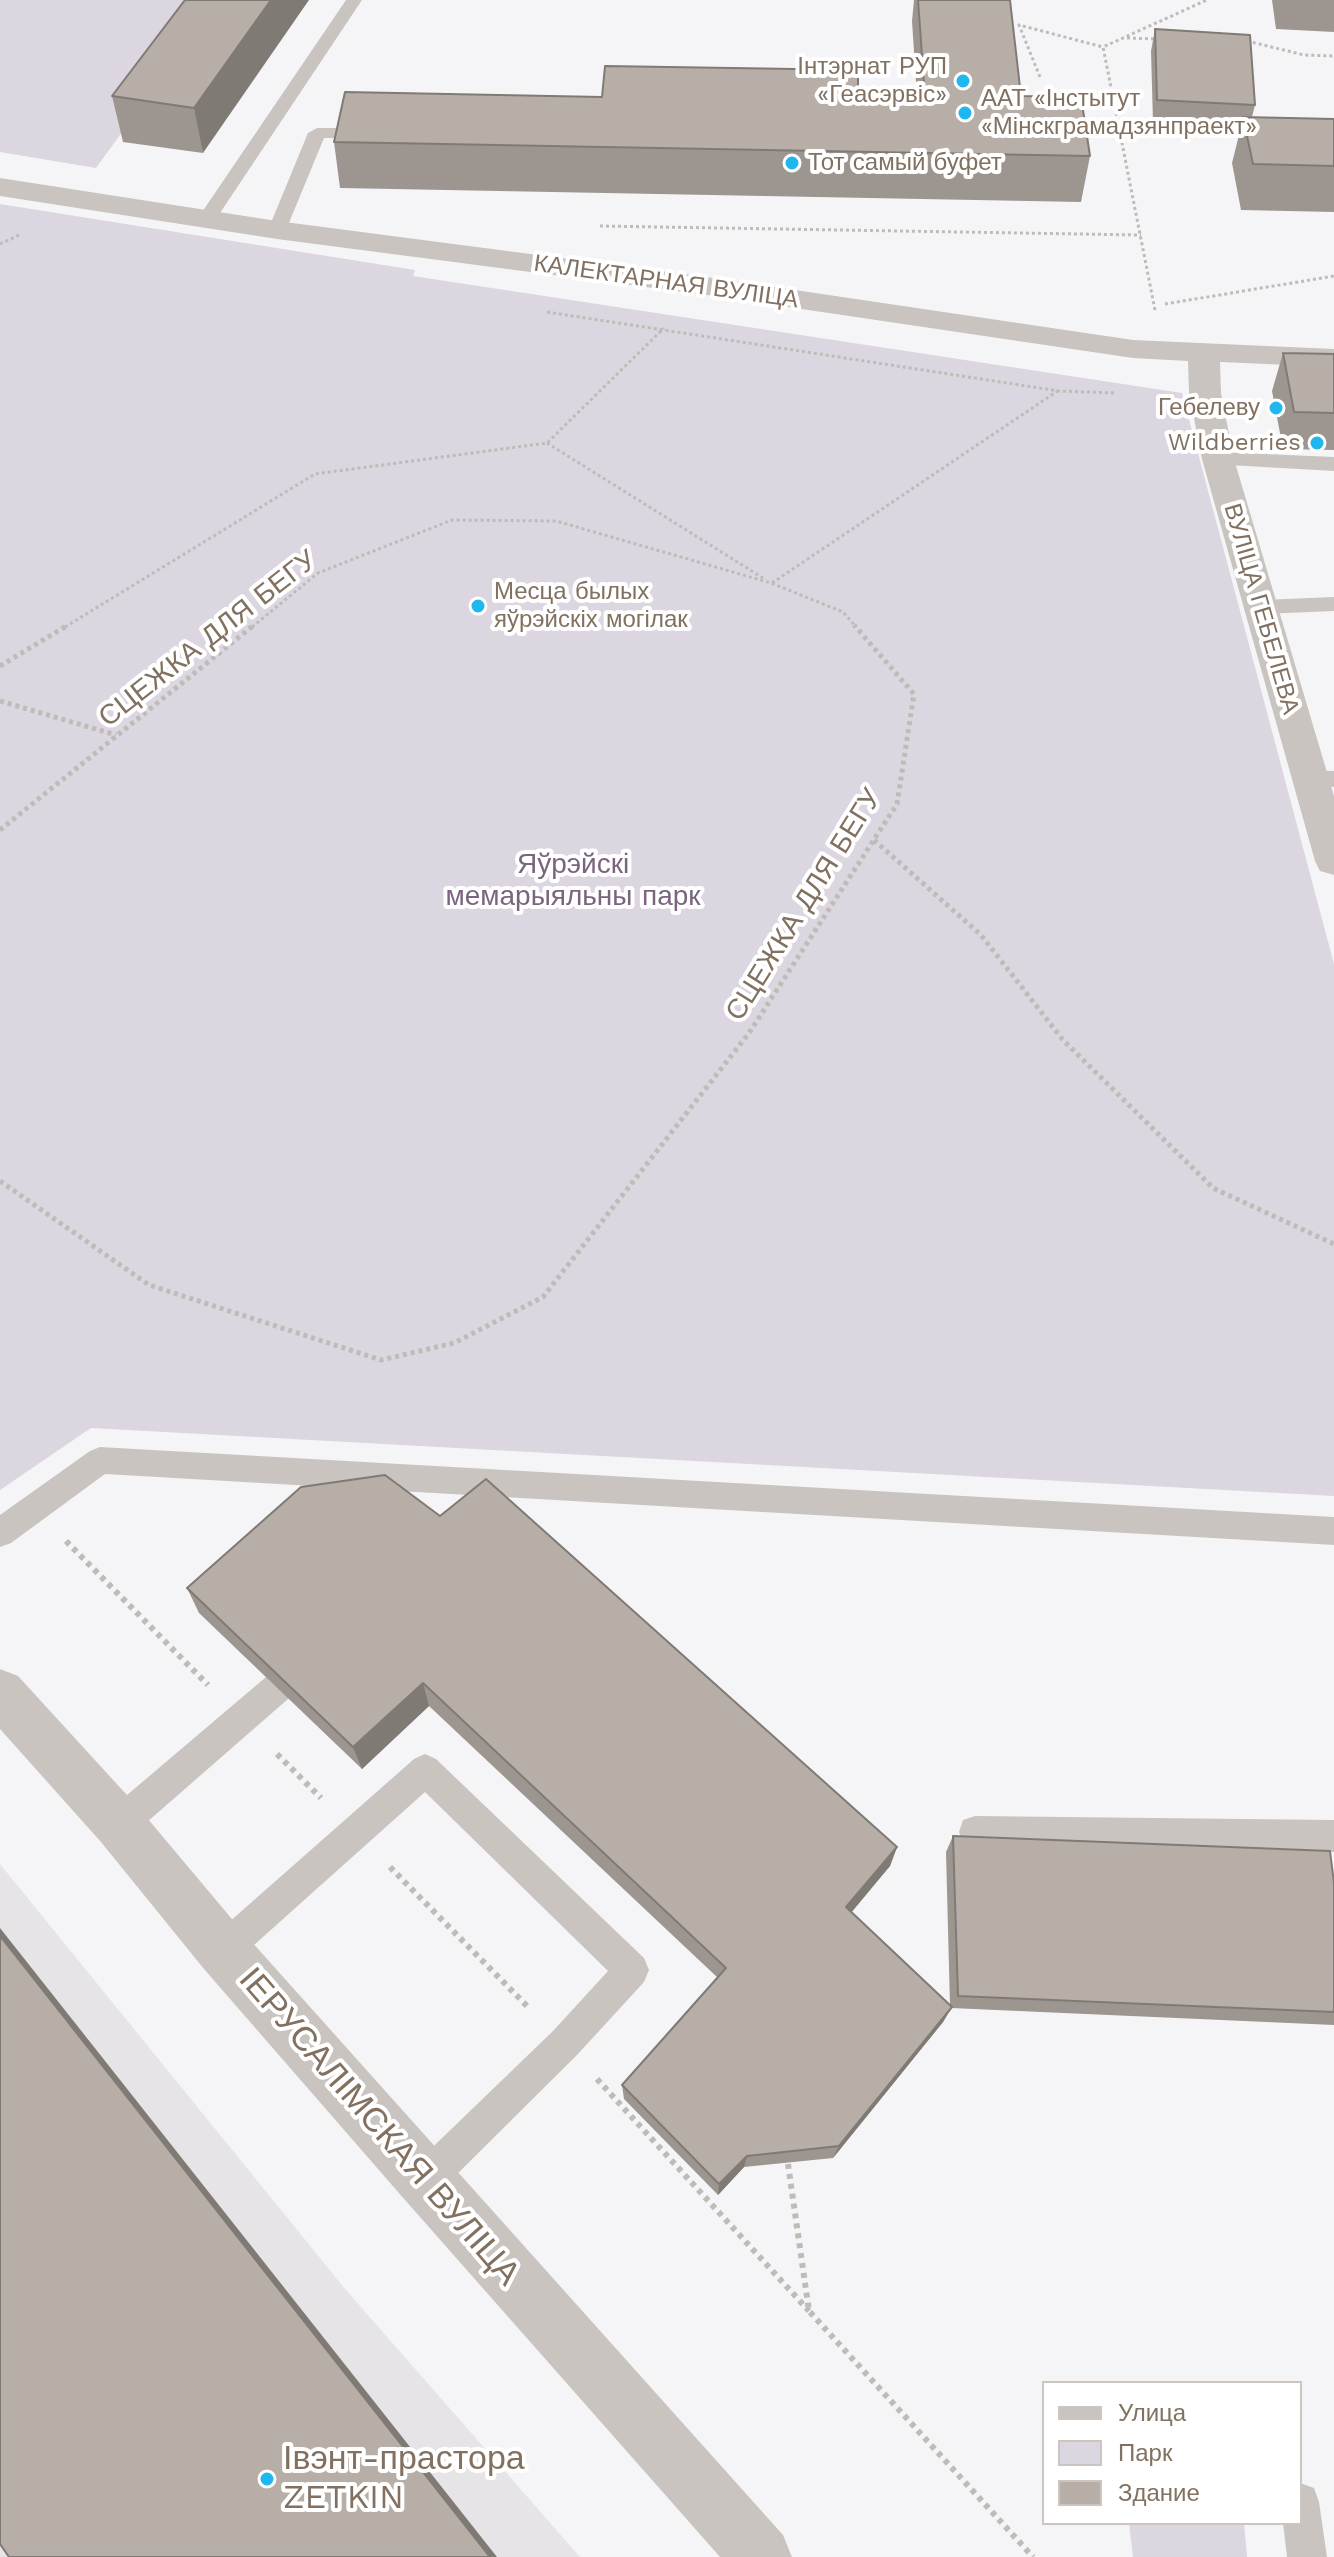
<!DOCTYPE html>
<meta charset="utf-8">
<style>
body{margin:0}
#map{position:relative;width:1334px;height:2557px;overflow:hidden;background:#f5f5f8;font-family:"Work Sans",sans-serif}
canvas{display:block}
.legend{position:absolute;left:1042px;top:2381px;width:260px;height:144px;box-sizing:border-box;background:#fff;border:2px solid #cdc6c0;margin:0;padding:10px 14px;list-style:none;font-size:24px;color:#827161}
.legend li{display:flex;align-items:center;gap:16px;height:40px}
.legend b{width:40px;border:2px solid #cdc6c0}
</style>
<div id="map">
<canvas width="1334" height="2557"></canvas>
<ul class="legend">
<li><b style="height:10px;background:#c9c4c0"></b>Улица</li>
<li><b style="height:22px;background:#dcd6e0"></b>Парк</li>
<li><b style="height:22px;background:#b7aea7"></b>Здание</li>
</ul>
</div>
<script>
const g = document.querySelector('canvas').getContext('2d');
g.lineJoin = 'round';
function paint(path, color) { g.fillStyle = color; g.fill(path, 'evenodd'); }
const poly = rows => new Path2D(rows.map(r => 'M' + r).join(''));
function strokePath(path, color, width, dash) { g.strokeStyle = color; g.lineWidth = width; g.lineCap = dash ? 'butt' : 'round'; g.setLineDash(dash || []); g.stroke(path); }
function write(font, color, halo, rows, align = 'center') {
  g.font = font + ' "Work Sans",sans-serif'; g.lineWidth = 8; g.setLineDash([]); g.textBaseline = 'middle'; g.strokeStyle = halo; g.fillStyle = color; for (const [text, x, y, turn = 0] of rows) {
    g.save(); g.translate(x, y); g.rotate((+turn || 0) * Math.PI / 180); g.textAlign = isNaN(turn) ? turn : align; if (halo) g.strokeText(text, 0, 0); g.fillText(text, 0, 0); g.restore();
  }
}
const built = poly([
 [0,1864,346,2290,580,2557,0,2557]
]);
const green = poly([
 [0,0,218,0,96,168,0,152],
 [0,204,415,270,413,276,1182,393,1334,964,1334,1496,91,1428,0,1490],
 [1129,2523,1244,2523,1247,2557,1133,2557]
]);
const pathFar2 = poly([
 [1127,38,1157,39],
 [1247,41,1304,55,1334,56],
 [1040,77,1019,25,1103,47],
 [600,226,1141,235],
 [0,244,21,234],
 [1165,304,1334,276],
 [1155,310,1103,47,1207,0],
 [547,312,1059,391,1115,393],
 [547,443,763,578],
 [772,583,1059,390],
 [65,627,315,474,547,443,664,328],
 [252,627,318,573,452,520,556,521,771,583,843,612,856,627]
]);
const pathFar1 = poly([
 [0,666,68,625],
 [0,701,116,735],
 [0,830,254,625],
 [874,840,981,935,1063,1040,1213,1188,1334,1244],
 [0,1181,149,1285,381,1360,454,1343,543,1297,749,1033,897,804,914,694,854,625]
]);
const path = poly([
 [66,1541,208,1685],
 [277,1754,321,1798],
 [390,1867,529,2008],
 [597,2079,809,2311],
 [788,2164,809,2311,1033,2557]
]);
const lane = poly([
 [346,0,362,0,214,222,200,222,198,218,346,0],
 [317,128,371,128,380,133,371,138,324,138,286,230,284,234,270,234,268,230,308,133,317,128],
 [1218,452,1334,457,1334,471,1211,464,1208,459,1211,454,1218,452],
 [1334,597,1334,611,1262,614,1254,612,1251,607,1254,602,1262,600,1334,597],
 [1309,770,1334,771,1334,787,1301,784,1297,778,1301,772,1309,770],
 [100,1447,1334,1517,1334,1545,105,1474,11,1543,0,1547,0,1515,90,1451,100,1447],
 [277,1673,288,1677,293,1688,288,1699,131,1836,119,1840,107,1836,103,1824,107,1812,266,1677,277,1673],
 [425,1754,436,1759,644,1958,649,1970,644,1982,577,2055,438,2193,425,2198,412,2193,407,2180,412,2167,553,2031,608,1971,425,1792,235,1962,223,1967,211,1962,206,1950,211,1938,414,1759,425,1754],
 [975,1816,1334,1820,1334,1852,975,1848,963,1844,959,1832,963,1820,975,1816],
 [1300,2483,1314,2488,1319,2502,1327,2557,1287,2557,1283,2523,1300,2523,1300,2483]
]);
const street = poly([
 [0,178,277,221,707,277,1133,340,1334,349,1334,367,1220,362,1221,393,1234,459,1334,796,1334,875,1320,871,1315,861,1202,459,1189,393,1188,361,1133,358,707,295,277,239,0,196,0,178],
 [0,1669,18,1676,137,1806,242,1931,783,2535,792,2557,720,2557,405,2200,204,1969,101,1842,0,1729,0,1669]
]);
const wall = poly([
 [185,0,203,153,123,142,112,96],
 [914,0,1010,0,1021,96,1090,156,1081,202,340,188,334,142,602,97,917,97,912,21],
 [1272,0,1334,0,1334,32,1276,29],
 [1155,29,1255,105,1252,117,1334,119,1334,212,1241,210,1232,163,1241,127,1153,122,1151,51],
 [1283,353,1334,354,1334,450,1283,449,1272,391],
 [440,1516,897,1847,890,1866,851,1912,950,2006,946,1852,953,1836,1334,1883,1334,2025,951,2008,943,2022,833,2158,744,2167,718,2195,624,2099,622,2085,718,1978,429,1706,362,1769,199,1613,187,1588]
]);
const shadedWall = poly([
 [271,0,309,0,203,153,194,108],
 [423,1683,429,1706,362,1769,353,1747],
 [897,1847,890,1866,841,1925,846,1907],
 [0,1928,497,2557,490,2557,0,1936],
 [952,2007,943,2022,833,2158,839,2146],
 [747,2156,744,2167,718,2195,719,2184]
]);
const building = poly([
 [185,0,271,0,194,108,112,96,185,0],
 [918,0,1010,0,1021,96,1081,97,1090,156,334,142,345,92,602,97,605,66,858,70,858,96,925,97,918,0],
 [1155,29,1250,35,1255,105,1157,100,1155,29],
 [1243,117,1334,119,1334,166,1253,164,1243,117],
 [1283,353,1334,354,1334,413,1294,412,1283,353],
 [385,1475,440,1516,486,1479,897,1847,846,1907,952,2007,839,2146,747,2156,719,2184,622,2085,726,1968,423,1683,353,1747,187,1588,301,1487,385,1475],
 [953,1836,1330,1851,1334,1883,1334,2012,958,1996,953,1836],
 [0,1936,490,2557,9,2557,0,2544,0,1936]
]);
const markers = [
 [963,81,8,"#1fb7ee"],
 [965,113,8,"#1fb7ee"],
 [792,163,8,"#1fb7ee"],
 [1276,408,8,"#1fb7ee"],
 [1317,443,8,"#1fb7ee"],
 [478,606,8,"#1fb7ee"],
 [267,2479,8,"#1fb7ee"]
];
const farPoinames = [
 ["Інтэрнат РУП",947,67],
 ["«Геасэрвіс»",947,95],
 ["ААТ «Інстытут",981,99,"left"],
 ["«Мінскграмадзянпраект»",981,127,"left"],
 ["Тот самый буфет",808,163,"left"],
 ["Гебелеву",1260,408],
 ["Wildberries",1301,443],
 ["Месца былых",494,592,"left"],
 ["яўрэйскіх могілак",494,620,"left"]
];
const farStreetnames = [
 ["КАЛЕКТАРНАЯ ВУЛІЦА",666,282,8],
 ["ВУЛІЦА ГЕБЕЛЕВА",1261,609,74]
];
const streetNames = [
 ["СЦЕЖКА ДЛЯ БЕГУ",208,639,-38],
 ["СЦЕЖКА ДЛЯ БЕГУ",804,905,-58]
];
const parkNames = [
 ["Яўрэйскі",573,865],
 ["мемарыяльны парк",573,897]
];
const nearStreetnames = [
 ["ІЕРУСАЛІМСКАЯ ВУЛІЦА",379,2127,49]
];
const nearPoinames = [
 ["Івэнт-прастора",283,2459],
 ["ZETKIN",283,2498]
];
paint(built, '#e6e4e6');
paint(green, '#dcd6e0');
strokePath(pathFar2, '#bfbcb8', 3, [3, 3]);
strokePath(pathFar1, '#bfbcb8', 5, [4, 4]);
strokePath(path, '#bfbcb8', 6, [5, 5]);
paint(lane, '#c9c4c0');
paint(street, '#c9c4c0');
paint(wall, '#9d9690');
paint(shadedWall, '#807a75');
paint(building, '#b7aea7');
strokePath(building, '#807a75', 2);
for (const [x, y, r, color] of markers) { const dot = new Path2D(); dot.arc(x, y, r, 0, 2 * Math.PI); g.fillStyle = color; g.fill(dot); strokePath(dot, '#fff', 3); }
write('24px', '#827161', '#fff', farPoinames, 'right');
write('24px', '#827161', '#fff', farStreetnames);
write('28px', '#827161', '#fff', streetNames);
write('28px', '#7a647e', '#fff', parkNames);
write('34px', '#827161', '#fff', nearStreetnames);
write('34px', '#827161', '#fff', nearPoinames, 'left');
</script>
